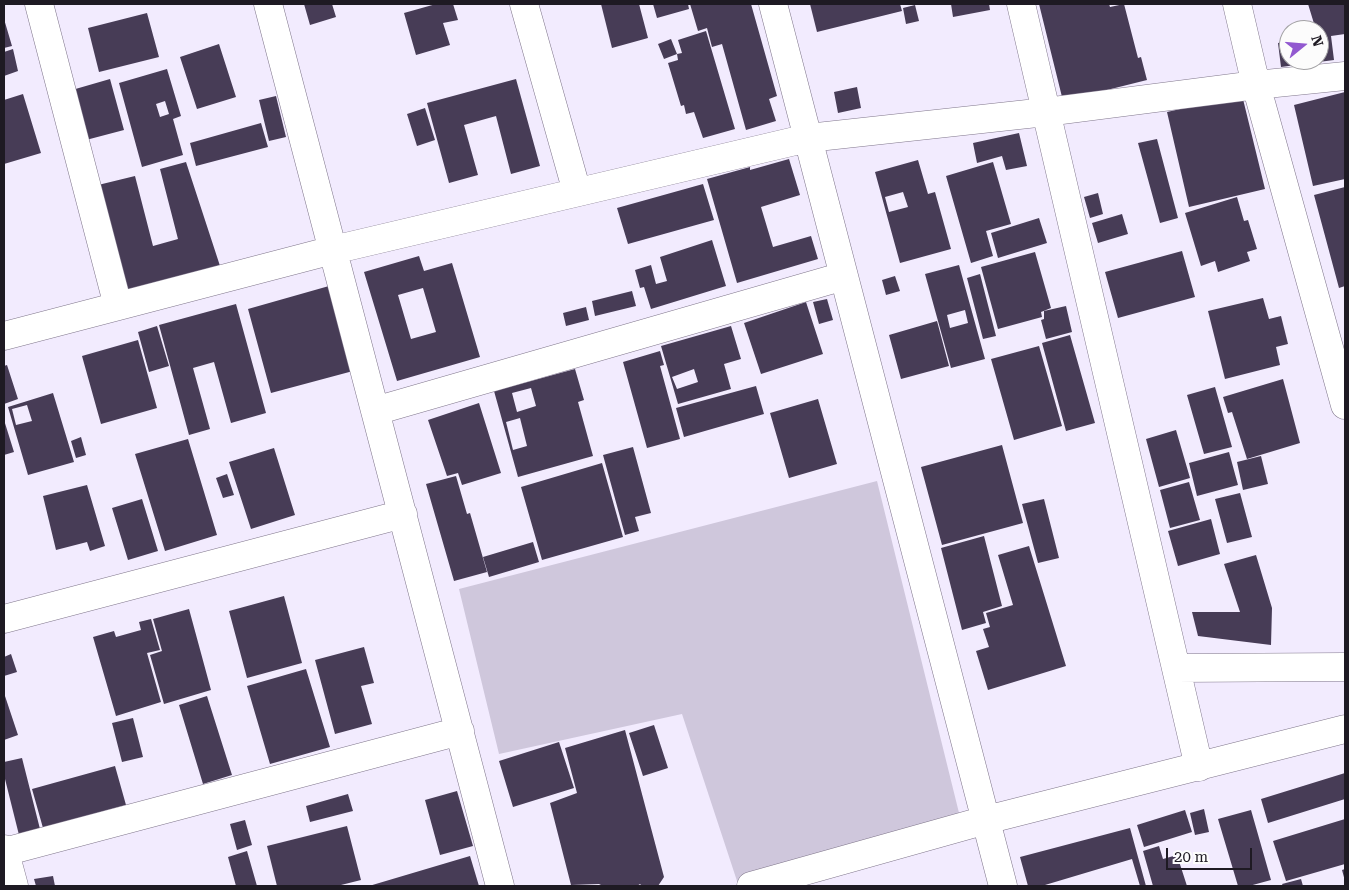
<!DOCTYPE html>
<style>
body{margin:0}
#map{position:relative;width:1349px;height:890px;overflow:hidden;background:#f2ebfe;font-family:"Roboto Serif",serif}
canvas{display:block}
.frame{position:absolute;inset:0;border:5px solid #1e1a23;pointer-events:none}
.north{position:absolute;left:1279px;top:20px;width:50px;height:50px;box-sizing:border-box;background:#fcfcfc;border:1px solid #a3a2a5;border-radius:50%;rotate:73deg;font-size:14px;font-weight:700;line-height:20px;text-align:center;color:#1e1a23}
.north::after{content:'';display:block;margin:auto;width:18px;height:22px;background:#9259d0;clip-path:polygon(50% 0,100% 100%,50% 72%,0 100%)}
.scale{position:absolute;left:1166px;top:848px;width:86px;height:22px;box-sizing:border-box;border:2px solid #1e1a23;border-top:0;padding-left:6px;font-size:15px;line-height:18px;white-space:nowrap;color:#1e1a23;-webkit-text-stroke:4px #fcfcfc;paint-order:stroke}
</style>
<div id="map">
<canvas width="1349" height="890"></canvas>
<div class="frame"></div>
<div class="north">N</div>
<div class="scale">20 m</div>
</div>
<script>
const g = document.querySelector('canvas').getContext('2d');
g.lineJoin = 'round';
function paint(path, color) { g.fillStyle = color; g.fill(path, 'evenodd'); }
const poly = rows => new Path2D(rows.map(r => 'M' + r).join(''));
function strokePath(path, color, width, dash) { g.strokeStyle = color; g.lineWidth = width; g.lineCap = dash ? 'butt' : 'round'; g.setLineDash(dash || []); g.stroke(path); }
const green = poly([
 [877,481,961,821,737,881,682,714,499,754,459,589]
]);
const building = poly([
 [304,4,332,4,336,17,310,25],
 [436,4,453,4,458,20,443,23,450,45,416,55,404,13],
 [601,4,639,4,648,38,612,48],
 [653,4,688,4,689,9,657,18],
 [690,4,751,4,777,96,769,99,776,121,746,130,722,44,712,47,707,28,698,31],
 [810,4,900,4,902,11,817,32],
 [951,4,989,4,990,10,953,17],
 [1039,4,1109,4,1110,7,1124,4,1138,58,1141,57,1147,80,1063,101],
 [1308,4,1345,4,1345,34,1331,36,1334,60,1281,67,1278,43,1289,41,1289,60,1319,60,1319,30,1316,30],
 [915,5,919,21,906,24,903,8],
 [147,13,159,57,99,72,88,28],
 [4,19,12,46,4,48],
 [706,31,735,129,703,138,694,112,686,114,684,105,681,106,668,63,678,60,677,54,682,53,678,40],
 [671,39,677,54,664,59,658,44],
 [219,44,236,97,197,109,180,57],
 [13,49,18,71,4,76,4,52],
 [167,69,181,116,173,119,183,155,142,167,119,83],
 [165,101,169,114,160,117,156,104],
 [110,79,124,130,86,140,72,90],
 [516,79,540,166,511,174,496,116,464,125,478,175,449,183,427,103],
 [857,87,861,108,838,113,834,92],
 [1345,92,1345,179,1313,186,1294,105],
 [23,94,41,153,4,164,4,100],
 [1242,95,1265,189,1189,207,1167,112],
 [276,96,286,137,269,141,259,100],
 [425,108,435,140,417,146,407,114],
 [261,123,268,147,196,166,190,143],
 [1019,133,1027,166,1006,170,1002,156,977,163,973,143],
 [1157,139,1178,218,1160,223,1138,143],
 [789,159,800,195,761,207,773,247,811,236,818,259,737,283,707,179,750,167,750,170],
 [918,160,928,194,935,192,951,249,900,263,875,172],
 [903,192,908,207,889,212,885,197],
 [186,162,221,269,124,295,94,186,135,176,153,246,178,239,160,169],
 [993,162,1011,224,986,231,993,256,971,263,946,176],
 [703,184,714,220,628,244,617,208],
 [1345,187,1345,286,1339,288,1314,195],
 [1098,193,1103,214,1090,218,1084,197],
 [1237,197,1244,221,1248,220,1257,249,1247,252,1250,261,1218,272,1215,261,1201,266,1185,213],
 [1122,214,1128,234,1098,243,1092,223],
 [1039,218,1047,243,998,258,991,233],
 [712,240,726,286,651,309,644,287,640,288,635,270,651,265,656,284,667,281,660,257],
 [1182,251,1195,297,1118,318,1105,272],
 [1035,252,1051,308,1041,312,1042,317,998,329,981,267],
 [419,256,424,271,452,263,480,357,397,381,364,272],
 [423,288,436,332,411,339,398,295],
 [959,265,985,359,951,368,925,274],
 [965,310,968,323,950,328,947,315],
 [980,274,996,336,983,339,967,278],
 [895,276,900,291,886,295,882,280],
 [329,286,353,371,271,393,248,309],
 [632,291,636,306,595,316,592,301],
 [1263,298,1269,319,1281,316,1288,344,1276,347,1280,365,1225,379,1208,311],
 [827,299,833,320,819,324,813,302],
 [806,302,823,354,761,374,744,323],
 [236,304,266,413,231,423,214,362,193,368,210,429,189,435,159,325],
 [1066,306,1072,332,1046,339,1041,320,1044,319,1044,311],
 [586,307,589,320,566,326,563,313],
 [937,321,949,366,901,379,889,335],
 [157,326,169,366,149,372,138,332],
 [731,326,741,359,724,364,731,389,678,404,661,346],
 [694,369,698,382,677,389,672,377],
 [1070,335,1095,423,1066,431,1042,343],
 [138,340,157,408,101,424,82,356],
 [1039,346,1062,426,1014,440,991,359],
 [660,351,664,365,660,366,680,439,647,448,623,362],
 [7,365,18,399,4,404,4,366],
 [575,369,584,400,578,402,593,456,518,477,494,391],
 [531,388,536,406,517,412,512,393],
 [520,418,527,446,513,450,506,422],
 [1283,379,1300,443,1247,459,1232,412,1228,413,1223,397],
 [756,386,764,414,684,437,676,408],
 [1215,387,1232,447,1204,454,1187,395],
 [53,393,74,462,28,475,8,407],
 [27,405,32,421,16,425,12,409],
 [818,399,837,464,789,478,770,413],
 [479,403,501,473,462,485,458,473,447,476,428,420],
 [4,420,14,452,4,455],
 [1176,430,1190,478,1159,487,1146,439],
 [81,437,86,455,76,458,71,441],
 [188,439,217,535,165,551,135,454],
 [1002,445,1023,523,942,545,921,467],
 [633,447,651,513,635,517,639,531,625,535,603,455],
 [274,448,295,515,251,529,229,462],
 [1229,452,1238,485,1197,496,1189,463],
 [1261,456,1268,484,1243,490,1237,462],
 [602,463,623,537,542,560,521,487],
 [227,474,234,495,223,498,216,478],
 [456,476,467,514,470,513,487,572,454,581,426,484],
 [1189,482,1200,520,1170,528,1160,490],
 [87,485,105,546,90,551,87,542,56,550,43,496],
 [1240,493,1252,537,1227,543,1215,499],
 [142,499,158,551,128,560,112,508],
 [1044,499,1059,558,1038,563,1022,504],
 [1211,519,1220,554,1178,566,1168,531],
 [984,536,1002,606,983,612,986,623,962,630,941,548],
 [533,542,539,562,489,577,483,557],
 [1029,546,1066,666,988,690,976,651,989,647,983,629,990,627,986,613,1013,605,998,555],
 [1256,555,1272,608,1271,645,1198,636,1192,612,1240,612,1224,564],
 [284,596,302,663,247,678,229,611],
 [189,609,211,690,164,704,150,655,162,651,153,619],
 [151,619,160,650,147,653,161,702,116,716,93,637,114,631,116,637,141,630,139,622],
 [364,647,374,683,361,686,372,724,335,734,315,660],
 [11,654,17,672,4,676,4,657],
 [306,669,330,747,270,764,247,686],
 [4,693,18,735,4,740],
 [207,696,232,775,203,784,179,705],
 [133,718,143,757,122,762,112,723],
 [654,725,668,768,643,776,629,733],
 [625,730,664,877,658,886,642,886,640,884,637,886,603,886,599,884,571,885,550,803,577,793,565,748],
 [559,742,574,788,513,807,499,761],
 [22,758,40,829,19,835,4,775,4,762],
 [115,766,126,805,43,828,32,789],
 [1345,773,1345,799,1268,823,1261,799],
 [457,791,473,846,440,855,425,800],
 [348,794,353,811,310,822,306,806],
 [1204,809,1209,832,1195,835,1190,813],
 [1185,810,1192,832,1144,847,1137,825],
 [1251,810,1271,880,1249,886,1238,886,1218,819],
 [1345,819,1345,864,1286,881,1273,841],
 [245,820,252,845,237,850,230,824],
 [347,826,361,880,337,886,277,886,267,846],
 [1130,828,1146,886,1140,886,1132,859,1045,885,1046,886,1028,886,1020,857],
 [1159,846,1163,859,1177,855,1187,886,1153,886,1143,851],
 [247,851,257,886,236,886,228,857],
 [470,856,479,886,369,886],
 [1345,869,1345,881,1342,870],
 [53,876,55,886,36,886,34,879],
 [1301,879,1303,886,1283,886,1282,884]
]);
const minor = poly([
 [39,4,118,306],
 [268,4,500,886],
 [524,4,577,192],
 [773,4,1003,886],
 [1021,4,1199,767],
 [1237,4,1256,85,1345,405],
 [4,336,333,250,808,138,1046,112,1256,85,1345,76],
 [375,411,844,276],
 [4,619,403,514],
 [1176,668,1345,667],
 [4,849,14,886],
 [4,852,460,731],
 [751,886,986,820,1345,729]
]);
paint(green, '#cfc7dc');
paint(building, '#473c56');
strokePath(minor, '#80778c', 29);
strokePath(minor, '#fff', 28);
</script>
